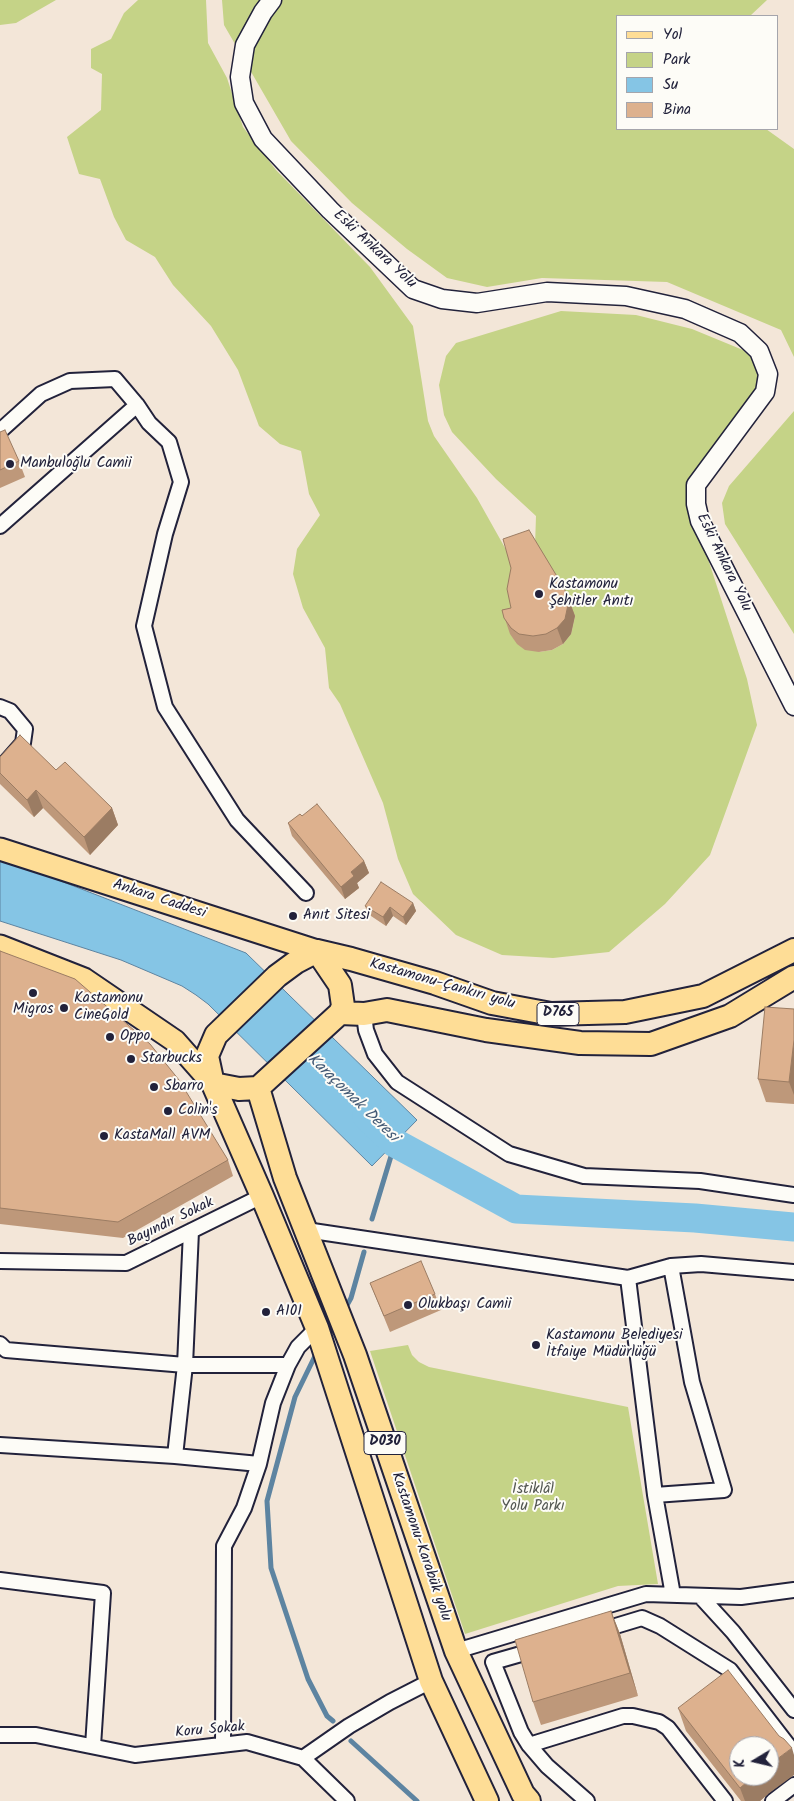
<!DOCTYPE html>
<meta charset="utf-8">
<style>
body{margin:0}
#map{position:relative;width:794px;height:1801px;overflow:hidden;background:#f3e6d8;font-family:Kalam,sans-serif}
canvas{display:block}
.legend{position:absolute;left:616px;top:15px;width:162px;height:115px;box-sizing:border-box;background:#fdfcf7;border:1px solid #a5a5ac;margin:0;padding:6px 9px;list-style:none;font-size:15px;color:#22223b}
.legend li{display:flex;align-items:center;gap:10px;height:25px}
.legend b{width:25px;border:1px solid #a5a5ac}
.north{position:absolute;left:729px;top:1736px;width:50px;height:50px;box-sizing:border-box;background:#fdfcf7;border:1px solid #a5a5ac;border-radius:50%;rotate:261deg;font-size:14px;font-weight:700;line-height:20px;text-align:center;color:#22223b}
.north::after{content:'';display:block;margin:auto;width:18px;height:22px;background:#22223b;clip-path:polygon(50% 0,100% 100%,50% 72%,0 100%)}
</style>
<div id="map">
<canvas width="794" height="1801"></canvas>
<ul class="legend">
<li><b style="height:6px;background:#fedd96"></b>Yol</li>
<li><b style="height:14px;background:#c5d387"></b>Park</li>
<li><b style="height:14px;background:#85c5e5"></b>Su</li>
<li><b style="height:14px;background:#ddb18e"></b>Bina</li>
</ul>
<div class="north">K</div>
</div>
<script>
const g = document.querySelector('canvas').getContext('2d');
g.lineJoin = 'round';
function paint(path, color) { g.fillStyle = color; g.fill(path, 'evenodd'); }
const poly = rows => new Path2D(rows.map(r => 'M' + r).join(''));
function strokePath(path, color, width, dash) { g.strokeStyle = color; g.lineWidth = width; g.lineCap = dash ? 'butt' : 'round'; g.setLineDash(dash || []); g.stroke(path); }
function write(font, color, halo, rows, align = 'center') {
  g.font = font + ' Kalam,sans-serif'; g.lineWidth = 4; g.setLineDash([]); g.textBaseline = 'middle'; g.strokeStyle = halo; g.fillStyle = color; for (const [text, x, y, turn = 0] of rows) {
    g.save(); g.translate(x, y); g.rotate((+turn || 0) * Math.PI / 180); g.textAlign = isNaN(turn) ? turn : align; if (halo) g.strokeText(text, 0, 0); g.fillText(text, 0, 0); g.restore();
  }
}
const green = poly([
 [0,0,56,0,16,23,0,25],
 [138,0,206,0,208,43,227,78,243,127,276,170,370,267,413,326,428,421,434,436,477,498,509,555,539,652,552,650,563,644,571,634,575,616,535,546,536,516,496,479,452,432,444,415,439,385,446,356,456,343,561,311,636,315,692,329,743,350,756,362,763,376,761,393,704,477,699,531,747,679,757,725,710,855,665,904,609,952,553,958,502,955,456,935,413,894,398,859,383,803,340,704,329,688,325,648,303,608,293,574,297,549,320,515,309,494,301,451,280,444,259,426,238,370,211,326,173,285,155,257,126,240,114,217,100,179,79,174,67,137,101,110,102,74,91,68,91,49,111,39,124,13],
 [222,0,767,0,750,16,618,16,618,129,766,129,794,149,794,357,781,330,667,282,542,278,487,287,447,278,407,249,352,203,291,141,224,25],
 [794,411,794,634,725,524,722,503,729,486],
 [408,1345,412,1355,419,1362,429,1367,628,1407,658,1584,618,1586,465,1634,370,1351]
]);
const water = poly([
 [0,861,53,878,246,953,417,1120,372,1166,208,1004,196,995,182,986,121,960,0,921,0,861]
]);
const stream = poly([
 [372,1219,395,1143],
 [346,1307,351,1298,364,1252],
 [315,1356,295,1397,267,1501,271,1568,308,1679,327,1716,333,1721],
 [351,1741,417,1801]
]);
const river = poly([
 [367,1116,395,1143,516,1209,695,1218,794,1227]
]);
const minor = poly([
 [0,431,41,394,70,381,115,379,137,405],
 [0,526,137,405,149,423,169,442,181,482,165,534,144,626,165,707,237,820,306,893],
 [0,707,10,711,25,729,23,743,0,769],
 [364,1014,366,1030,375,1054,397,1082,509,1154,584,1176,700,1181,794,1195],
 [306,1230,628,1278,655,1495,673,1595],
 [0,1261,126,1263,262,1196],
 [628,1278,671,1266,701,1264,794,1272],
 [0,1344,6,1350,185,1365,288,1365],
 [0,1445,175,1456,259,1464],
 [175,1456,185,1365,191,1231],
 [655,1495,724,1490,692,1382,671,1266],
 [0,1580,103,1593,93,1746],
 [701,1597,733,1632,794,1710],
 [599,1631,642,1618,660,1626,730,1670,794,1753],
 [535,1650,493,1662,521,1732,529,1745,547,1766,587,1801],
 [456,1651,646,1594,741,1597,794,1590],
 [0,1735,36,1735,135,1755,247,1742,303,1758,349,1726,390,1702,431,1681],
 [223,1745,224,1546,244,1508,259,1464,273,1403,288,1365,298,1347,317,1328],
 [529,1745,623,1716,633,1716,659,1722,668,1728,725,1801],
 [303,1758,347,1801],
 [773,1801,794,1785]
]);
const tertiary = poly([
 [272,0,263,12,245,45,240,77,244,103,263,139,330,210,413,289,442,299,477,303,547,292,626,296,685,309,740,333,759,351,768,374,765,392,696,485,696,504,700,521,794,706]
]);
const primary = poly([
 [0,849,317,951],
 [0,946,84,979,175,1041,213,1084]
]);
const trunk = poly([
 [317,951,296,962,277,976,216,1035,207,1056,213,1084,262,1196,317,1328,431,1681,487,1801],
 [317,951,351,959,435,983,492,1003,551,1014,625,1012,703,996,794,950],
 [340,1013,364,1014,387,1010,486,1030,580,1043,651,1044,730,1016,794,977],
 [213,1084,239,1089,258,1088],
 [258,1088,285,1178,355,1355,456,1651,523,1794,529,1801],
 [258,1088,340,1013,343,1006,340,985,317,951]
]);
const wall = poly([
 [0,432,19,461,25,477,0,488],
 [569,600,575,616,571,634,563,644,552,650,539,652,525,650,517,644,510,634,502,610],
 [0,757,56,770,112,808,118,825,90,855,43,808,34,817,0,784],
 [302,816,364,861,369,873,357,883,359,888,345,899,292,836,288,823],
 [413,903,416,911,406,925,393,916,386,926,368,914,365,906],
 [0,951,228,1160,233,1176,123,1238,0,1224],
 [794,1009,794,1104,766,1102,758,1079],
 [370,1283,435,1294,441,1310,390,1332],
 [611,1611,620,1634,638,1696,541,1725,533,1702],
 [678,1708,768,1794,760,1801,741,1801,686,1731]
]);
const shadedWall = poly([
 [569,600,575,616,571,634,563,644,557,628],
 [36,790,43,808,34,817,27,800],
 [112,808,118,825,90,855,84,837],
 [364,861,369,873,357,883,359,888,345,899,341,887,351,872],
 [413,903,416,911,406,925,403,917],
 [390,907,393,916,386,926,383,917],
 [794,1040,794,1095,789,1082],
 [611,1611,620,1634,638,1696,630,1673],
 [792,1748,794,1755,794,1775,768,1794,760,1801,745,1801,740,1788,754,1776,769,1776,769,1765]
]);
const building = poly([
 [5,430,19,461,0,470,0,432,5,430],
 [529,530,564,588,569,600,565,619,557,628,546,634,533,636,519,634,511,628,504,618,502,610,511,608,507,589,511,568,503,539,529,530],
 [20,735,56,770,65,762,112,808,84,837,36,790,27,800,0,773,0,757,20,735],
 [317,804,364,861,351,872,354,876,341,887,288,823,300,814,302,816,317,804],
 [381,882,413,903,403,917,390,907,383,917,365,906,381,882],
 [0,951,75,979,150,1044,179,1080,228,1160,118,1222,0,1208,0,951],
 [765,1007,794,1009,794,1040,789,1082,758,1079,765,1007],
 [421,1261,435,1294,384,1316,370,1283,421,1261],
 [611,1611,630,1673,533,1702,515,1640,611,1611],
 [728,1670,779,1736,784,1739,792,1748,769,1765,769,1746,739,1746,739,1776,754,1776,740,1788,678,1708,728,1670]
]);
const markers = [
 [10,464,5,"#22223b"],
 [539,594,5,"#22223b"],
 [293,916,5,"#22223b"],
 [33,993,5,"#22223b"],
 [64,1008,5,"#22223b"],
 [110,1037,5,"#22223b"],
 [131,1059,5,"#22223b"],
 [154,1087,5,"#22223b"],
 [168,1111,5,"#22223b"],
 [104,1136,5,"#22223b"],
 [408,1305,5,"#22223b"],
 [266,1312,5,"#22223b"],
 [536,1345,5,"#22223b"]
];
const shields = [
 [558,1014,42],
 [385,1443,42]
];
const shieldNames = [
 ["D765",558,1014],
 ["D030",385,1443]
];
const streetNames = [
 ["Eski Ankara Yolu",374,250,43],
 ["Eski Ankara Yolu",723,563,64],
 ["Ankara Caddesi",159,900,18],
 ["Kastamonu-Çankırı yolu",442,985,16],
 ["Bayındır Sokak",171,1223,-26],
 ["Kastamonu-Karabük yolu",420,1547,71],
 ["Koru Sokak",210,1731,-5]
];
const poiNames = [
 ["Manbuloğlu Camii",20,464],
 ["Kastamonu",549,585],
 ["Şehitler Anıtı",549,602],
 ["Anıt Sitesi",303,916],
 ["Kastamonu",74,999],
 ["CineGold",74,1016],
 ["Migros",33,1010,"center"],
 ["Oppo",120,1037],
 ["Starbucks",141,1059],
 ["Sbarro",164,1087],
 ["Colin's",178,1111],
 ["KastaMall AVM",114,1136],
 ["Olukbaşı Camii",418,1305],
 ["A101",276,1312],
 ["Kastamonu Belediyesi",546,1336],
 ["İtfaiye Müdürlüğü",546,1353]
];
const parkNames = [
 ["İstiklâl",533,1490],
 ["Yolu Parkı",533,1507]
];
const waterNames = [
 ["Karaçomak Deresi",352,1099,44]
];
paint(green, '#c5d387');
paint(water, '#85c5e5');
strokePath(water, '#5d84a1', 1);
strokePath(stream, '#5d84a1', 5);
strokePath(river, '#85c5e5', 29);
strokePath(minor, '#22223b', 18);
strokePath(tertiary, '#22223b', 21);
strokePath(primary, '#22223b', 25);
strokePath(trunk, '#22223b', 26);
strokePath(minor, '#fdfcf7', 14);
strokePath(tertiary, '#fdfcf7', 18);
strokePath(primary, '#fedd96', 21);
strokePath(trunk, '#fedd96', 22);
paint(wall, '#be987a');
paint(shadedWall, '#9b7c63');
paint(building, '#ddb18e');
strokePath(building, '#9b7c63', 1);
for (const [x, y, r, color] of markers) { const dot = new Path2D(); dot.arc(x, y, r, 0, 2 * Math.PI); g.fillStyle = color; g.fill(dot); strokePath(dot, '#fdfcf7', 2); }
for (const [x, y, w] of shields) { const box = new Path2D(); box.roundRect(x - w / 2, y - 11.5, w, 23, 4); g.fillStyle = '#fdfcf7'; g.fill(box); strokePath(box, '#22223b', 1); }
write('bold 14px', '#22223b', null, shieldNames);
write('15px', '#22223b', '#fdfcf7', streetNames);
write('15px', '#22223b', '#fdfcf7', poiNames, 'left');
write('15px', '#535752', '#fdfcf7', parkNames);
write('italic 16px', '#455b76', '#fdfcf7', waterNames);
</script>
